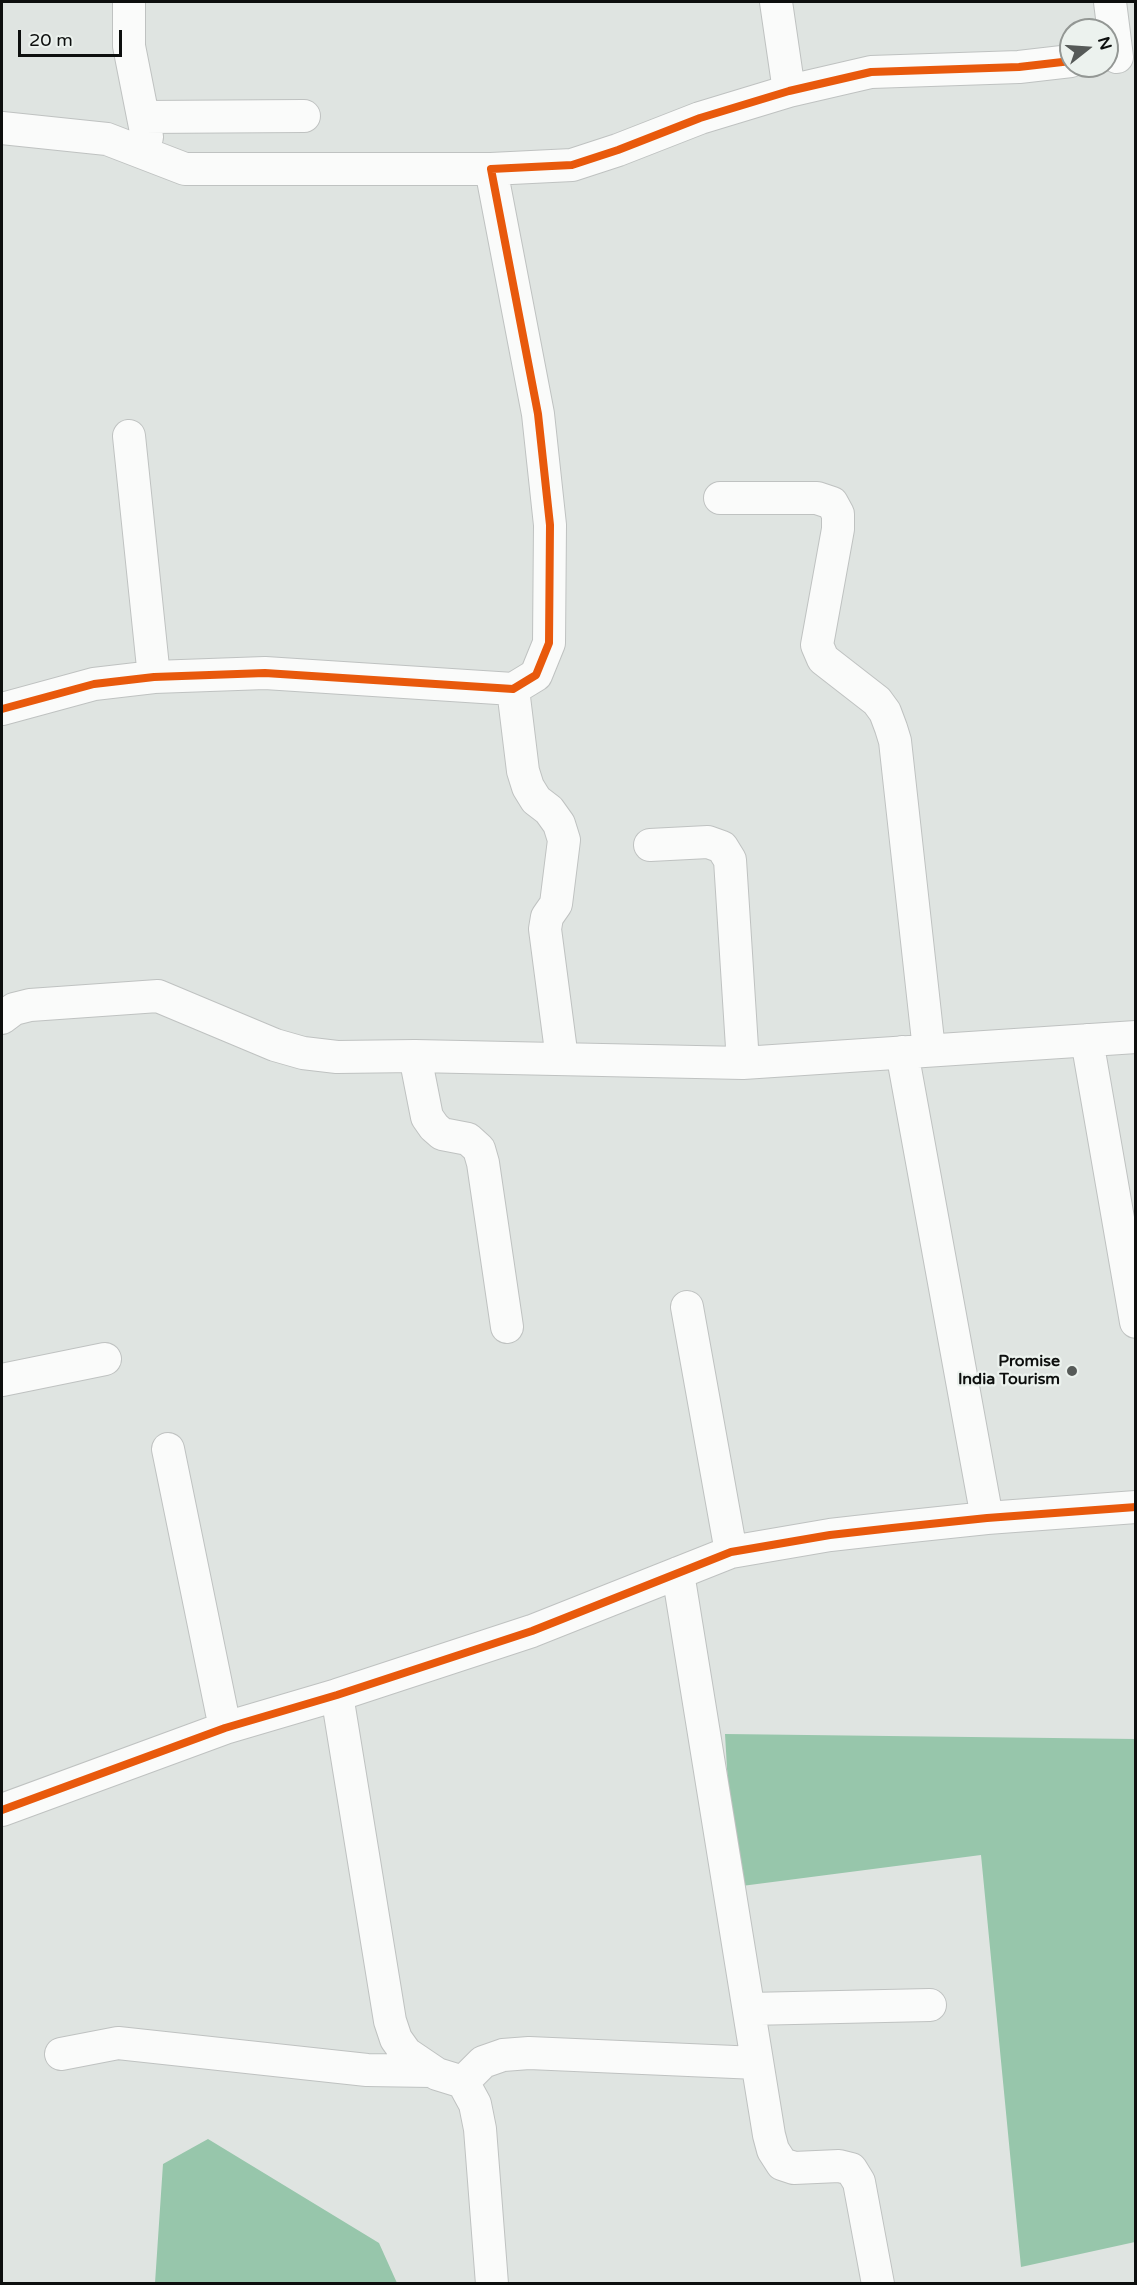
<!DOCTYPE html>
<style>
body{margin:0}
#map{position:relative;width:1137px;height:2285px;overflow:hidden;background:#dfe4e1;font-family:"Varela Round",sans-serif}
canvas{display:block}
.frame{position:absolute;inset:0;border:3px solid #0d0f0e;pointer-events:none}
.north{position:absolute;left:1059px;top:18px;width:60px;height:60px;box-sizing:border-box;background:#ecf2ee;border:2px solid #939794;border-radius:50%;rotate:73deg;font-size:16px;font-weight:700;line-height:24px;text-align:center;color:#0d0f0e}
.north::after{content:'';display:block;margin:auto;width:21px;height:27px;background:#565a58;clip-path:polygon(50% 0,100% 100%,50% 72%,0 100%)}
.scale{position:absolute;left:18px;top:30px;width:104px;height:27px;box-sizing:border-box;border:3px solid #0d0f0e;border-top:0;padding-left:8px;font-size:18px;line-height:21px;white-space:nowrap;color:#0d0f0e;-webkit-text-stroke:4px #ecf2ee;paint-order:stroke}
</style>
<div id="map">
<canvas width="1137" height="2285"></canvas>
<div class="frame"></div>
<div class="north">N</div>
<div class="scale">20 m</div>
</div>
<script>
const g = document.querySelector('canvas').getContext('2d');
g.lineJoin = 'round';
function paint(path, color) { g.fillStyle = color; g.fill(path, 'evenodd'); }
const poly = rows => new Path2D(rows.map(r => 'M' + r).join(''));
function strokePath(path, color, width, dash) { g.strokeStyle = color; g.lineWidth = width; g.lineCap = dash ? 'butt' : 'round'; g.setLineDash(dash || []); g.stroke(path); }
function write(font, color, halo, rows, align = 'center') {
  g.font = font + ' "Varela Round",sans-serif'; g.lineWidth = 4.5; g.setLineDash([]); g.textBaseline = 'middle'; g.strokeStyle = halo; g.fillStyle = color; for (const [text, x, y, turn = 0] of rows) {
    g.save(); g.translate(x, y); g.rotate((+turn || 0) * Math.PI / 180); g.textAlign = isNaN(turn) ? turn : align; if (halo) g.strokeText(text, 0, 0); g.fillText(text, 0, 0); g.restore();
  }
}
const water = poly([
 [725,1734,1135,1739,1135,2242,1021,2267,981,1855,734,1887],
 [208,2139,379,2243,397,2283,155,2283,163,2164]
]);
const minor = poly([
 [129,2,129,46,147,137],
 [776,2,789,91],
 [1110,2,1117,57],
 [143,117,304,116],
 [2,128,107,139,185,169,491,169],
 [129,436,154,677],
 [720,498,817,498,832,503,838,514,838,529,817,645,823,659,877,701,885,712,891,728,895,741,929,1050],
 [513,689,523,771,528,787,536,800,549,810,559,824,564,840,556,904,547,917,545,929,562,1059],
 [2,709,94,684,154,677,265,673,513,689,536,675,549,643,550,525,538,414,491,169,572,165,618,150,700,118,789,91,871,72,1019,67,1071,61],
 [650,845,708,842,722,847,730,860,743,1063],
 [2,1018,14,1009,30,1005,158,996,275,1045,303,1053,337,1057,415,1056,743,1063,1136,1037],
 [1087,1040,1136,1322],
 [902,1052,987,1518],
 [415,1056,427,1117,434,1127,442,1134,468,1139,479,1149,483,1163,507,1327],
 [687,1307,731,1552],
 [2,1380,105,1359],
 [168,1449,225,1728],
 [678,1573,769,2135,773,2150,782,2164,794,2168,839,2166,851,2169,859,2182,878,2284],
 [337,1695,390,2021,396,2039,406,2053,437,2074,463,2082,475,2104,480,2129,492,2284],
 [2,1810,225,1728,337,1695,532,1631,731,1552,830,1535,892,1528,987,1518,1136,1507],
 [749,2009,930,2005],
 [61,2054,118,2043,367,2070,432,2071],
 [463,2082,483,2062,503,2055,529,2053,757,2063]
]);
const cycleway = poly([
 [2,709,94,684,154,677,265,673,513,689,536,675,549,643,550,525,538,414,491,169,572,165,618,150,700,118,789,91,871,72,1019,67,1071,61],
 [2,1810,225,1728,337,1695,532,1631,731,1552,830,1535,892,1528,987,1518,1136,1507]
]);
const markers = [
 [1072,1371,6,"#565a58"]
];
const poiNames = [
 ["Promise",1060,1362],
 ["India Tourism",1060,1380]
];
paint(water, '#97c6ab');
strokePath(minor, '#bfc2c1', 34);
strokePath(minor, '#fafbfa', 32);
strokePath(cycleway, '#e8590c', 8);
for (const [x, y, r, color] of markers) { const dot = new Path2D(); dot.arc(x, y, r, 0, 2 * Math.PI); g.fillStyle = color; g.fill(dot); strokePath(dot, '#ecf2ee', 2); }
write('bold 16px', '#0d0f0e', '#ecf2ee', poiNames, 'right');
</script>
